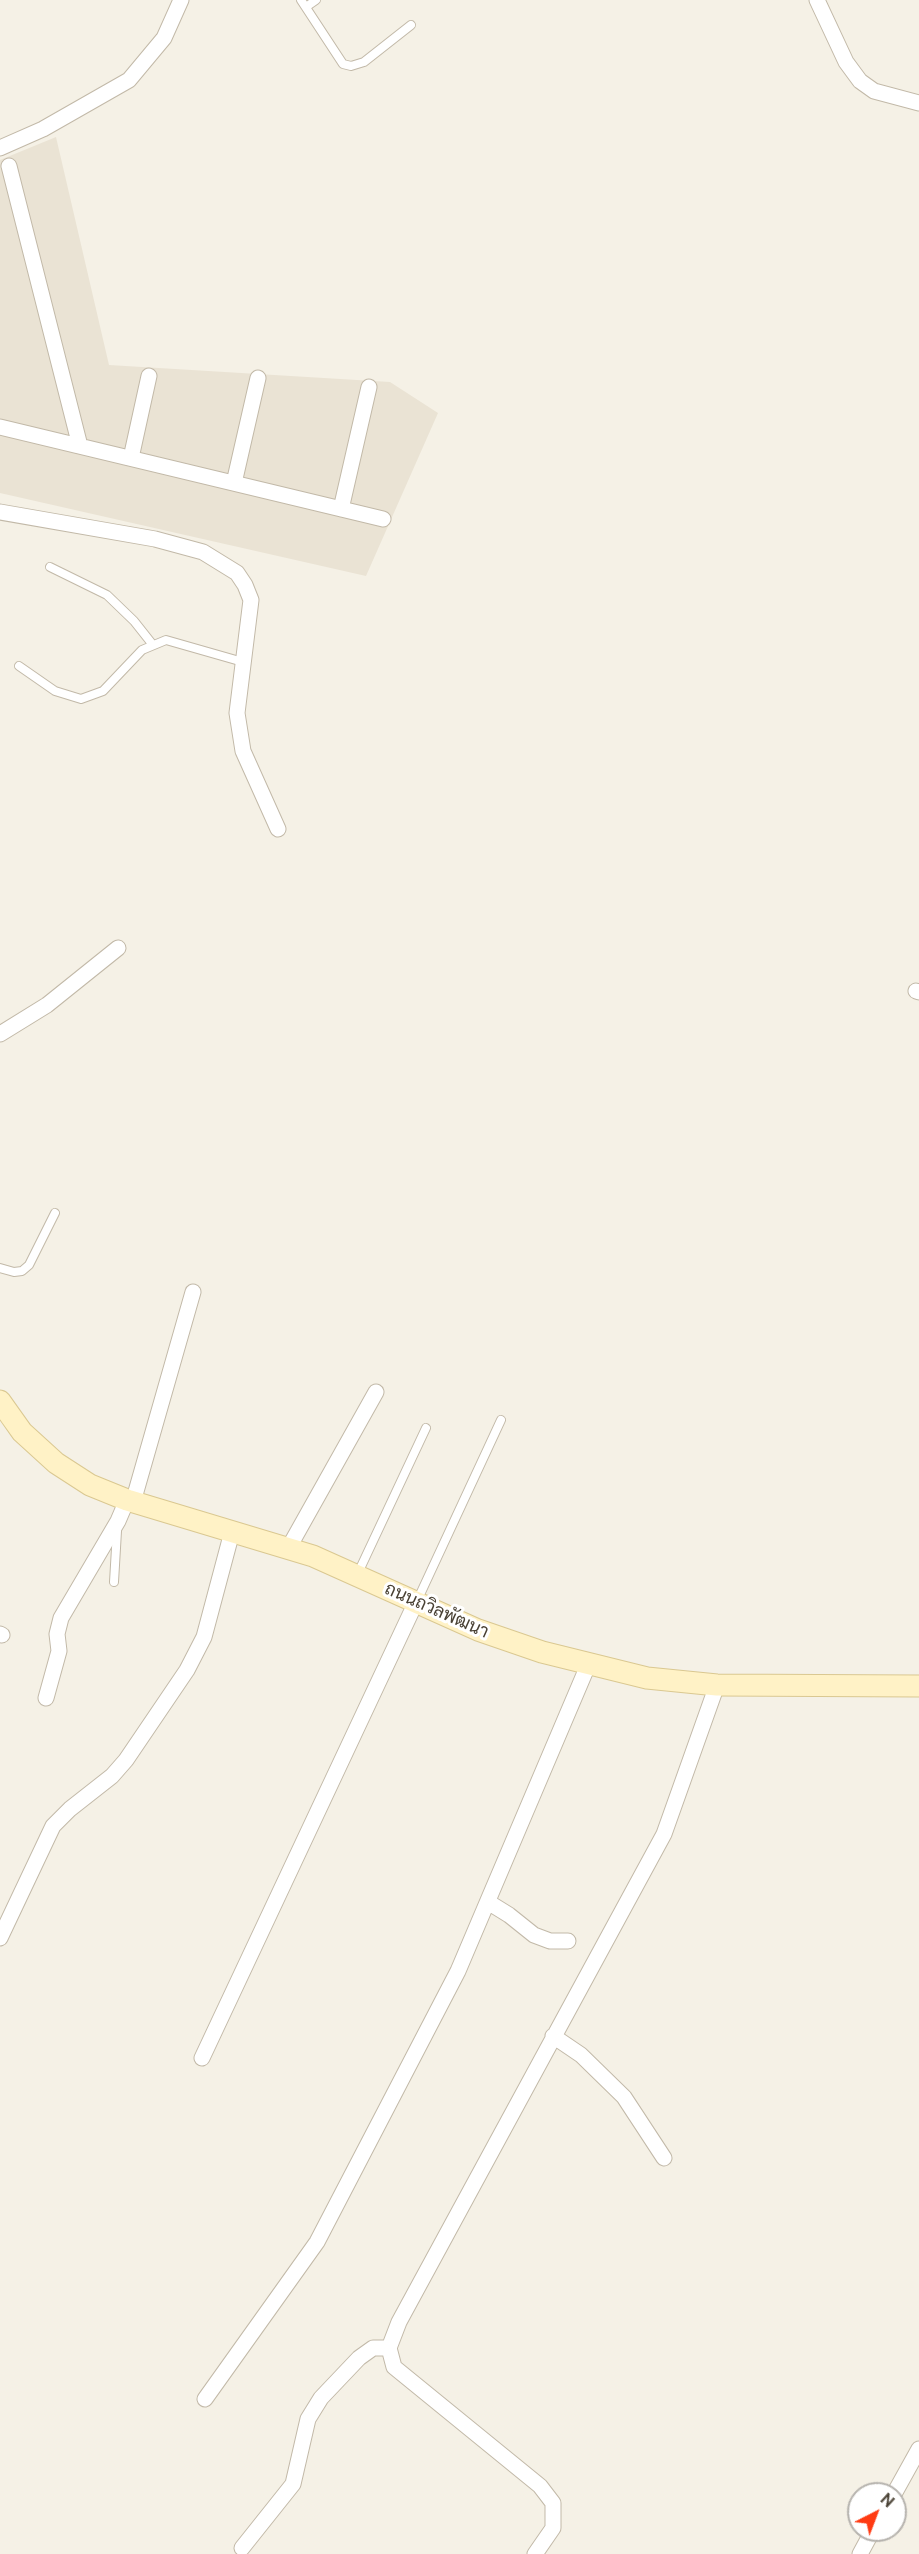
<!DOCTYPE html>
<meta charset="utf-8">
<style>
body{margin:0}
#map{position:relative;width:919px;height:2554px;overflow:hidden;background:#f5f1e6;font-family:Ubuntu,sans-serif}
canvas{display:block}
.north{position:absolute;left:847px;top:2482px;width:60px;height:60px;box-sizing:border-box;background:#fff;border:2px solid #b6b3ae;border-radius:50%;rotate:42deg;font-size:16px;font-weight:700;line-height:24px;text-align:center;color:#494134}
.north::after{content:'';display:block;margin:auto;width:21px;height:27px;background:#ff3b13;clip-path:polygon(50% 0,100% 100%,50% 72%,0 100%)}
</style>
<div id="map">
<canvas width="919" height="2554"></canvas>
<div class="north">N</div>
</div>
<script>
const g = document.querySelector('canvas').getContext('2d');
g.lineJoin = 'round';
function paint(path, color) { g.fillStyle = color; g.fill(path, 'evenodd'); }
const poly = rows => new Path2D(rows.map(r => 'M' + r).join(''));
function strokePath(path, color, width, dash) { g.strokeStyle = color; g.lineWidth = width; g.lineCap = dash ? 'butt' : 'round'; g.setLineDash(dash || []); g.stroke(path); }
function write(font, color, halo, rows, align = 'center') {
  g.font = font + ' Ubuntu,Sarabun,sans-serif'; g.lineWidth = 6; g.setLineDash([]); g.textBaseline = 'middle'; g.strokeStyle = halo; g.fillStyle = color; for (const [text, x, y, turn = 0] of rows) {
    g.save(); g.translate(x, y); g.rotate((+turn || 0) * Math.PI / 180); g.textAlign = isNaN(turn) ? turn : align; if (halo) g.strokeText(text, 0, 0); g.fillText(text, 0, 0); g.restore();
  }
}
const residential = poly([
 [56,137,109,365,390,382,438,413,366,576,0,493,0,160]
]);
const lane = poly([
 [301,0,343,64,351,66,364,62,411,25],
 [306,7,316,0],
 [50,567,107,595,134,621,153,645],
 [19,666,55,691,81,699,103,691,142,650,166,640,243,662],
 [0,1268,14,1272,22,1271,29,1265,55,1213],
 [358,1573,426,1428],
 [114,1582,117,1531],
 [417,1601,501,1420]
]);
const street = poly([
 [817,0,846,62,860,81,874,91,919,103],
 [0,148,43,129,129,80,164,38,181,0],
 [9,166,80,446],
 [0,427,383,519],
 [131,458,149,376],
 [234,483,258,378],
 [341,509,369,387],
 [0,512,155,539,203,552,237,573,245,585,251,600,237,713,243,751,278,829],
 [916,991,919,992],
 [0,1034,47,1005,118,948],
 [133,1502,193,1292],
 [288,1549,376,1392],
 [0,1634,2,1635],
 [46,1698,59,1651,57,1634,61,1618,118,1521,127,1500],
 [488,1902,509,1915,534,1935,550,1941,568,1941],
 [0,1938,53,1826,70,1809,112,1776,126,1760,187,1670,204,1637,232,1532],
 [553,2036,581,2055,624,2097,664,2158],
 [202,2058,416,1602],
 [205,2399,317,2242,458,1971,589,1663],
 [894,2494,919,2449],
 [242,2548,293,2484,308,2419,321,2398,359,2358,373,2348,389,2348],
 [535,2554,553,2528,553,2503,540,2486,394,2367,389,2348,399,2322,664,1834,717,1685],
 [860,2554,873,2530]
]);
const secondary = poly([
 [0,1401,22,1432,56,1463,90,1485,127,1500,313,1556,478,1630,542,1652,647,1678,717,1685,919,1686]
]);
const streetNames = [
 ["ถนนถวิลพัฒนา",437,1610,24]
];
paint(residential, '#eae3d4');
strokePath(lane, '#c2b9a8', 10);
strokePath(street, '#c2b9a8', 17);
strokePath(secondary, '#dac891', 23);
strokePath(lane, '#fff', 8);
strokePath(street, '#fff', 15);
strokePath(secondary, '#fff2c6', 21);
write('18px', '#494134', '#fff', streetNames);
</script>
